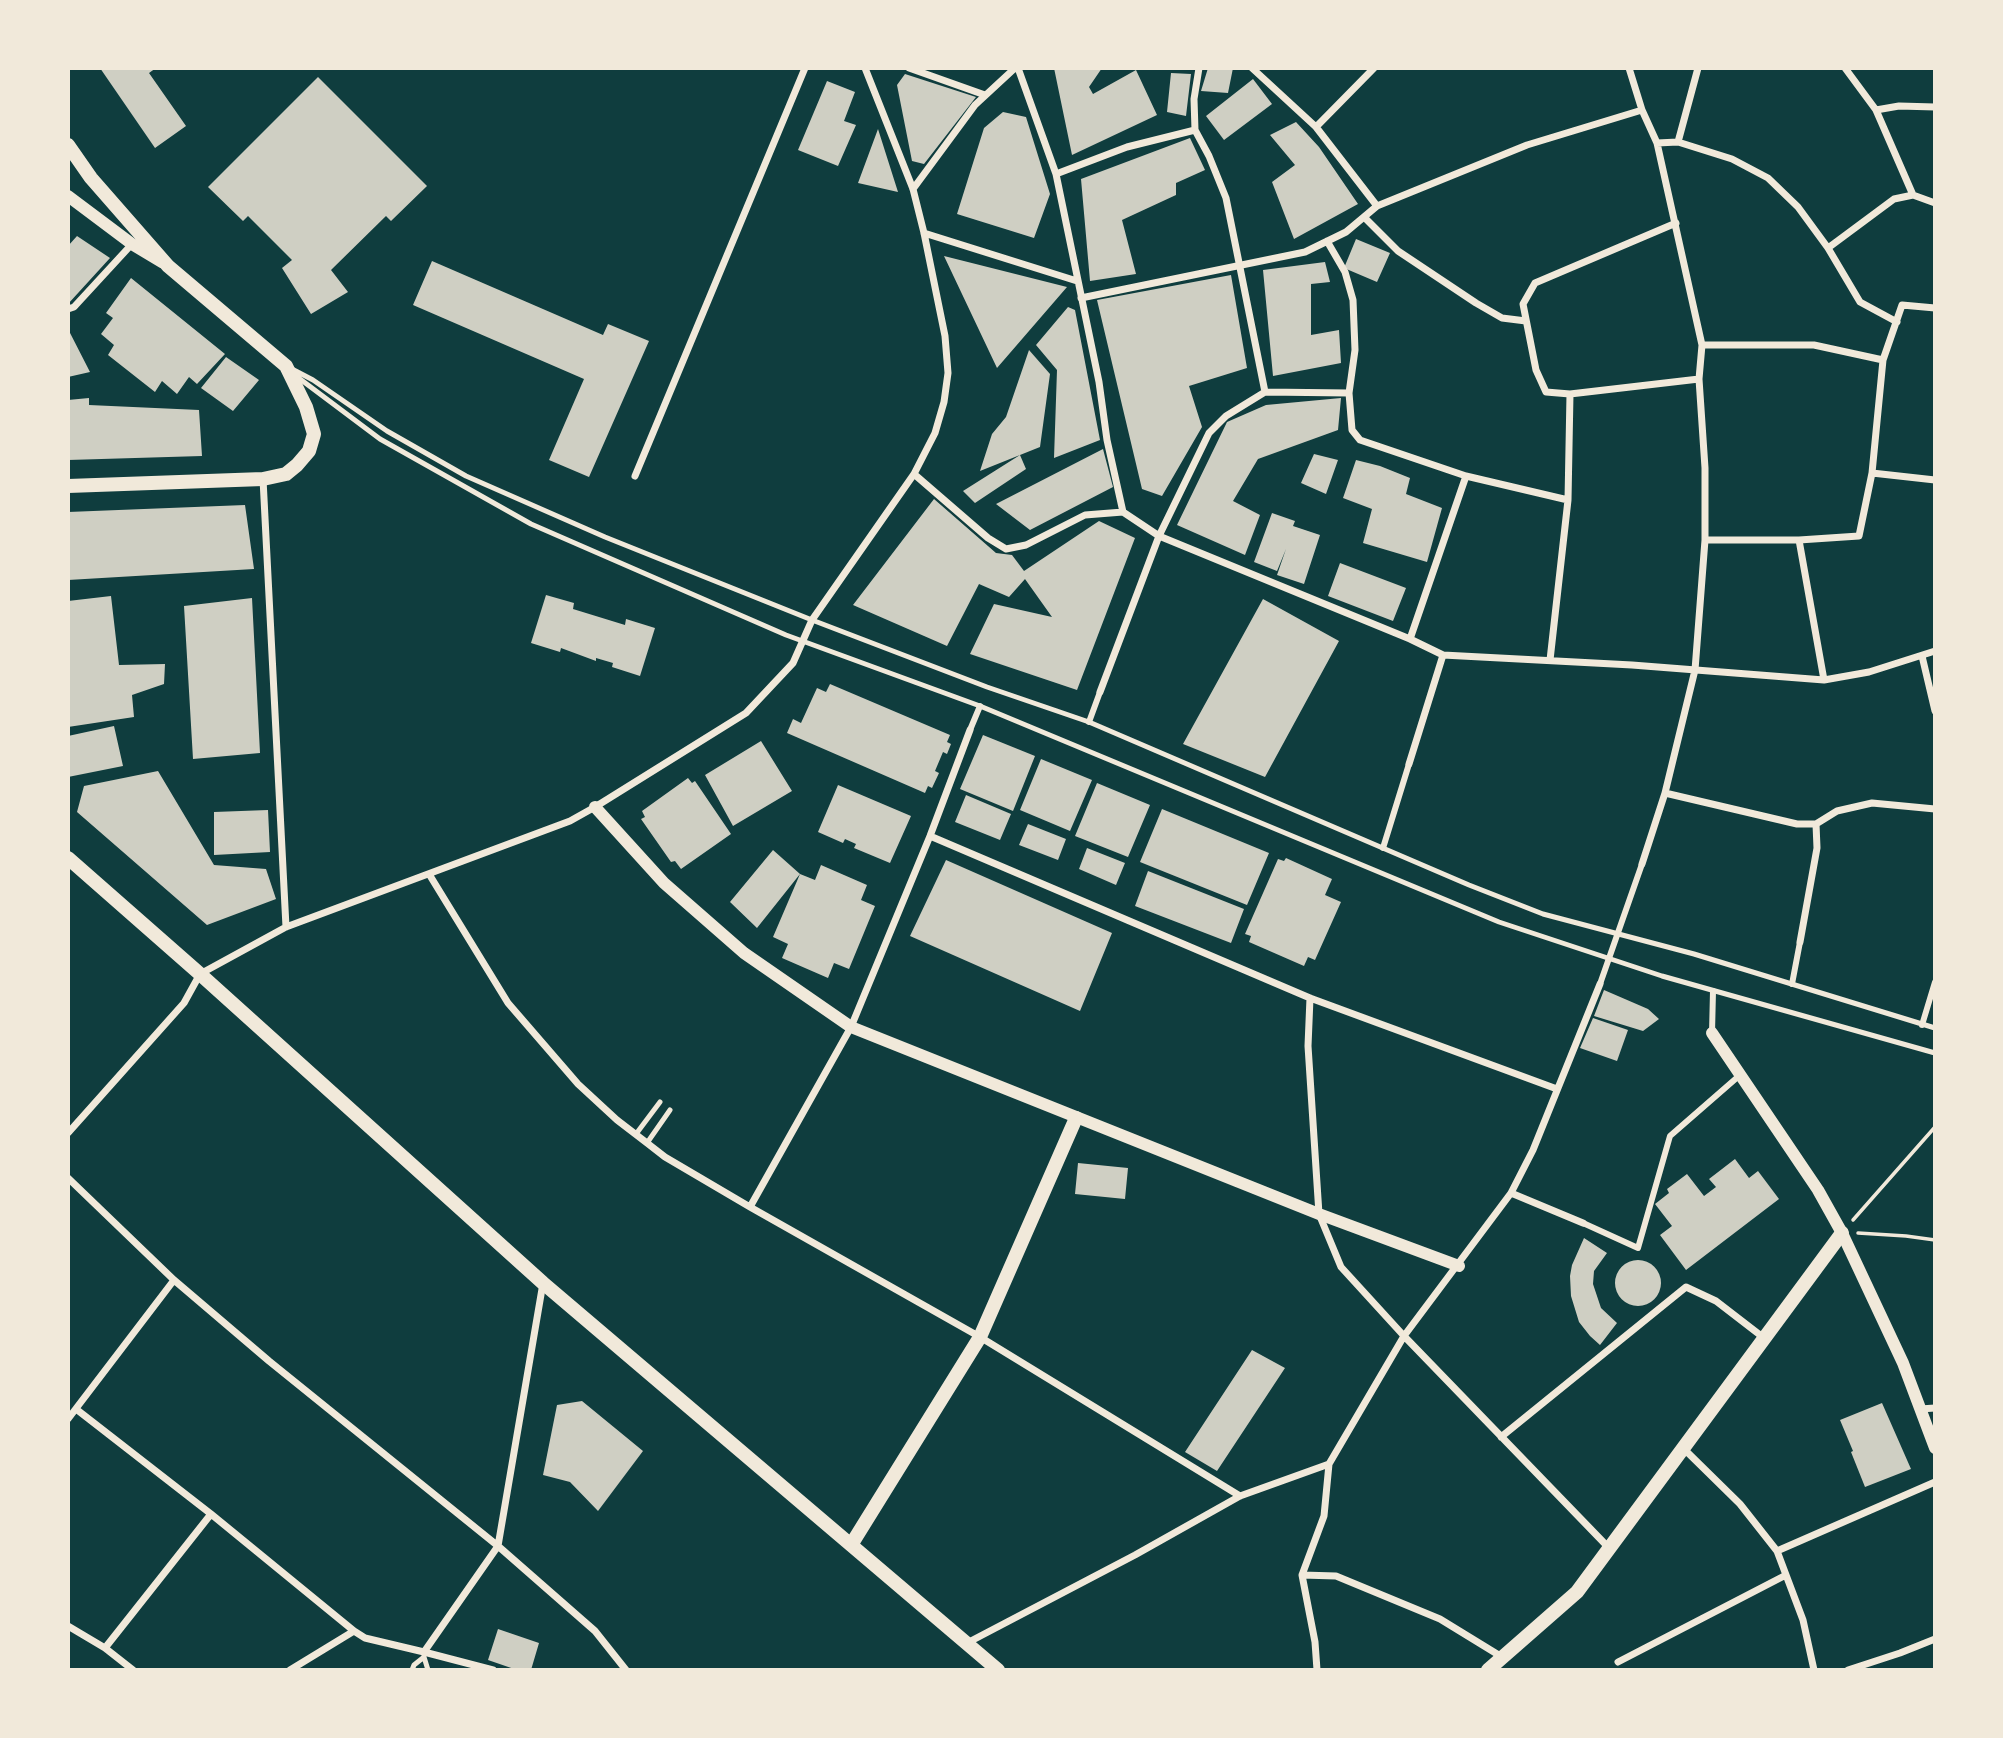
<!DOCTYPE html>
<style>
body{margin:0}
#map{position:relative;width:2003px;height:1738px;overflow:hidden;background:#0f3d3e;font-family:Karla,sans-serif}
canvas{display:block}
.frame{position:absolute;inset:0;border:70px solid #f1e9da;pointer-events:none}
</style>
<div id="map">
<canvas width="2003" height="1738"></canvas>
<div class="frame"></div>
</div>
<script>
const g = document.querySelector('canvas').getContext('2d');
g.lineJoin = 'round';
function paint(path, color) { g.fillStyle = color; g.fill(path, 'evenodd'); }
const poly = rows => new Path2D(rows.map(r => 'M' + r).join(''));
function strokePath(path, color, width, dash) { g.strokeStyle = color; g.lineWidth = width; g.lineCap = dash ? 'butt' : 'round'; g.setLineDash(dash || []); g.stroke(path); }
const building = poly([
 [100,68,156,68,149,73,186,126,155,148],
 [1054,68,1102,68,1089,87,1093,94,1136,70,1157,115,1072,155],
 [1208,68,1233,68,1228,93,1201,91],
 [1171,73,1191,74,1186,116,1167,112],
 [905,74,976,97,924,164,912,161,897,85],
 [318,77,427,186,391,221,386,216,331,270,348,292,311,314,282,268,292,260,248,216,243,221,208,187],
 [1253,79,1272,104,1224,140,1206,116],
 [827,81,855,92,844,121,856,125,838,166,798,150],
 [1003,112,1026,117,1050,194,1034,238,957,214,984,128],
 [1296,122,1319,147,1358,204,1294,239,1272,182,1295,165,1270,135],
 [878,129,898,192,858,183],
 [1190,138,1205,170,1176,183,1176,195,1122,220,1136,274,1090,281,1081,179],
 [77,236,110,258,68,304,68,246],
 [1356,239,1390,253,1377,282,1344,268],
 [944,256,1067,287,997,368],
 [432,261,603,335,608,324,649,341,589,477,549,460,584,379,413,305],
 [1325,262,1330,282,1311,284,1311,335,1339,330,1341,363,1273,376,1263,270],
 [1231,275,1247,368,1189,386,1202,427,1162,496,1142,489,1097,300],
 [131,278,225,354,197,384,189,377,177,394,162,381,155,392,108,355,114,345,101,334,113,318,106,313],
 [1068,307,1075,310,1100,440,1054,458,1057,370,1036,345],
 [68,329,90,372,68,377],
 [1029,350,1050,374,1040,447,1020,455,1026,469,975,503,963,491,1020,455,980,471,992,434,1006,417],
 [226,357,259,380,233,411,201,388],
 [89,398,89,405,199,410,202,456,68,460,68,400],
 [1341,398,1338,430,1258,459,1233,501,1260,515,1245,555,1177,525,1227,422,1266,405],
 [1103,449,1113,487,1030,530,996,504],
 [1314,454,1338,460,1326,494,1301,483],
 [1356,460,1380,466,1410,478,1406,494,1442,508,1427,562,1363,543,1372,509,1343,498],
 [934,499,996,553,1012,555,1024,571,1099,521,1135,538,1077,690,970,654,994,604,1052,617,1025,579,1009,597,979,584,947,646,853,605],
 [245,505,254,569,68,580,68,512],
 [1272,513,1295,521,1293,526,1320,535,1304,584,1277,575,1286,549,1277,571,1254,562],
 [1340,563,1406,588,1393,621,1328,596],
 [546,595,574,603,573,609,625,625,626,619,655,628,640,676,612,667,613,663,596,658,596,661,561,648,560,652,531,643],
 [111,596,119,665,165,664,164,684,132,695,134,717,68,727,68,601],
 [252,598,260,753,193,759,184,606],
 [1263,599,1339,641,1265,777,1183,744],
 [830,684,950,735,947,742,951,744,947,754,943,752,935,771,939,773,932,788,928,786,925,793,787,733,793,719,801,723,817,688,826,692],
 [114,726,123,766,68,777,68,736],
 [983,735,1035,756,1013,811,960,789],
 [761,741,792,791,733,826,705,775],
 [1041,759,1092,780,1070,831,1020,810],
 [158,771,214,865,266,869,276,899,207,925,77,812,84,786],
 [688,778,692,783,695,781,731,834,681,869,675,861,671,862,641,819,645,817,642,811],
 [1097,783,1150,805,1128,857,1075,836],
 [838,785,911,816,890,863,854,848,856,844,845,839,843,843,818,832],
 [966,795,1011,814,1000,840,955,822],
 [1162,809,1269,853,1247,905,1140,862],
 [268,810,270,852,214,855,214,812],
 [1028,824,1066,839,1058,860,1019,845],
 [1087,848,1125,863,1116,885,1079,869],
 [773,850,800,874,815,880,821,865,867,885,861,900,875,906,849,969,834,963,828,978,782,958,788,944,773,937,800,874,757,928,730,902],
 [1286,858,1332,879,1325,895,1341,902,1315,960,1308,957,1304,966,1249,942,1251,936,1245,934,1278,859,1284,861],
 [946,860,1112,933,1080,1011,910,936],
 [1148,871,1244,909,1231,943,1135,906],
 [1604,990,1648,1009,1659,1019,1643,1031,1594,1016],
 [1593,1018,1628,1030,1617,1061,1580,1048],
 [1735,1159,1749,1178,1758,1171,1779,1199,1686,1270,1660,1235,1672,1226,1655,1204,1669,1193,1667,1189,1687,1174,1704,1196,1716,1187,1709,1179],
 [1078,1163,1128,1168,1125,1199,1075,1194],
 [1584,1238,1607,1253,1594,1271,1593,1284,1601,1308,1617,1323,1600,1345,1590,1336,1579,1322,1571,1296,1570,1276,1572,1265],
 '1615 1283a23 23 0 1 1 46 0a23 23 0 1 1-46 0Z',
 [1252,1350,1285,1368,1217,1471,1185,1452],
 [582,1401,643,1451,598,1511,570,1482,543,1475,557,1405],
 [1882,1403,1911,1469,1865,1487,1851,1452,1853,1451,1840,1420],
 [498,1629,539,1643,531,1670,517,1670,488,1660]
]);
const path = poly([
 [1853,1220,1935,1127],
 [1858,1233,1906,1236,1935,1240]
]);
const service = poly([
 [290,368,313,380,387,431,466,476,605,537,812,620,987,687,1089,722,1469,885,1543,914,1694,954,1935,1028],
 [296,376,380,439,531,524,786,635,980,706,1499,922,1662,976,1935,1053],
 [636,1134,660,1102],
 [647,1143,670,1110],
 [424,1652,424,1657,428,1670],
 [412,1670,414,1665,424,1657]
]);
const pedestrian = poly([
 [1089,722,1100,692],
 [970,730,980,706],
 [1383,848,1409,764],
 [1600,984,1642,864],
 [1792,984,1800,942],
 [1922,1025,1935,982],
 [1712,1033,1713,991],
 [1583,1223,1638,1248,1670,1136,1740,1075]
]);
const minor = poly([
 [909,68,985,95],
 [1018,68,1056,174,1099,382,1107,440,1123,512],
 [1199,68,1194,99,1195,130,1209,156,1226,198,1265,392],
 [1252,68,1316,127,1377,206],
 [1629,68,1642,110,1657,143,1702,345,1699,379,1705,468,1705,540,1695,670,1665,793,1642,864],
 [1845,68,1876,110,1913,195,1935,203],
 [1876,110,1899,106,1935,107],
 [1316,127,1374,68],
 [1678,142,1698,68],
 [1657,143,1678,142,1732,159,1768,178,1798,207,1828,248,1860,302,1897,322],
 [1056,174,1127,147,1195,130],
 [913,189,975,105,1015,68],
 [1364,217,1398,251,1476,303,1502,318,1526,321],
 [1676,223,1535,283,1523,304,1536,370,1546,392,1570,394,1699,379],
 [924,233,1077,281],
 [1828,248,1894,199,1913,195],
 [1081,298,1305,252,1346,232,1377,206,1527,145,1642,110],
 [68,309,74,307,132,244],
 [1702,345,1814,345,1883,360],
 [1349,393,1352,430,1360,440,1466,476,1568,500],
 [1872,473,1935,480],
 [914,474,988,538,1006,549,1026,545,1085,515,1123,512,1159,536,1410,639,1443,655,1632,665,1824,680,1869,672,1935,651],
 [635,476,805,68],
 [263,479,286,927],
 [1705,540,1799,540,1859,536,1872,473,1883,360,1902,305,1935,308],
 [1799,540,1824,680],
 [1410,639,1466,476],
 [1922,656,1935,711],
 [1550,660,1568,500,1570,394],
 [1100,692,1159,536,1209,433,1226,416,1265,392,1349,393,1355,350,1353,300,1345,272,1327,241],
 [1409,764,1443,655],
 [1665,793,1797,824,1816,824,1837,811,1872,803,1935,809],
 [930,836,1310,998,1557,1089],
 [429,874,508,1003,578,1084,617,1120,647,1143,665,1157,750,1207,980,1337,1240,1496],
 [1800,942,1817,848,1816,824],
 [1310,998,1308,1046,1319,1214,1341,1267,1404,1336,1609,1548],
 [68,1133,184,1003,200,974,286,927,570,821,595,807,746,713,793,663,812,620,914,474,935,433,944,402,948,373,945,336,924,233,913,189,865,68],
 [68,1178,174,1280,269,1361,498,1546,595,1631,626,1670],
 [1511,1193,1583,1223],
 [750,1207,851,1027,930,836,970,730],
 [76,1409,211,1514,354,1631],
 [1920,1409,1935,1408],
 [68,1419,174,1280],
 [1501,1437,1686,1287,1716,1301,1764,1338],
 [1683,1448,1740,1504,1777,1551,1803,1620,1814,1670],
 [1777,1551,1935,1482],
 [1302,1575,1336,1576,1440,1619,1502,1657],
 [68,1626,105,1648,133,1670],
 [967,1643,1135,1555,1240,1496,1329,1464],
 [105,1648,211,1514],
 [424,1652,493,1670],
 [1618,1662,1786,1575],
 [290,1670,354,1631,365,1638,424,1652,498,1546,543,1283],
 [1317,1670,1315,1642,1302,1575,1324,1516,1329,1464,1404,1336,1511,1193,1533,1150,1600,984],
 [1848,1670,1900,1653,1935,1639]
]);
const tertiary = poly([
 [68,196,132,244,162,262],
 [595,807,664,883,744,953,851,1027,1319,1214,1459,1266],
 [1712,1033,1818,1190,1842,1233,1903,1363,1935,1448]
]);
const secondary = poly([
 [68,145,91,178,168,266,286,366,306,407,314,434,309,451,297,465,286,474,263,479,68,486],
 [68,858,200,974,543,1283,998,1670],
 [851,1545,980,1337,1076,1118],
 [1488,1670,1577,1592,1842,1233]
]);
paint(building, '#cfcfc3');
strokePath(path, '#f1e9da', 3.5);
strokePath(service, '#f1e9da', 5);
strokePath(pedestrian, '#f1e9da', 6);
strokePath(minor, '#f1e9da', 7);
strokePath(tertiary, '#f1e9da', 12);
strokePath(secondary, '#f1e9da', 14);
</script>
